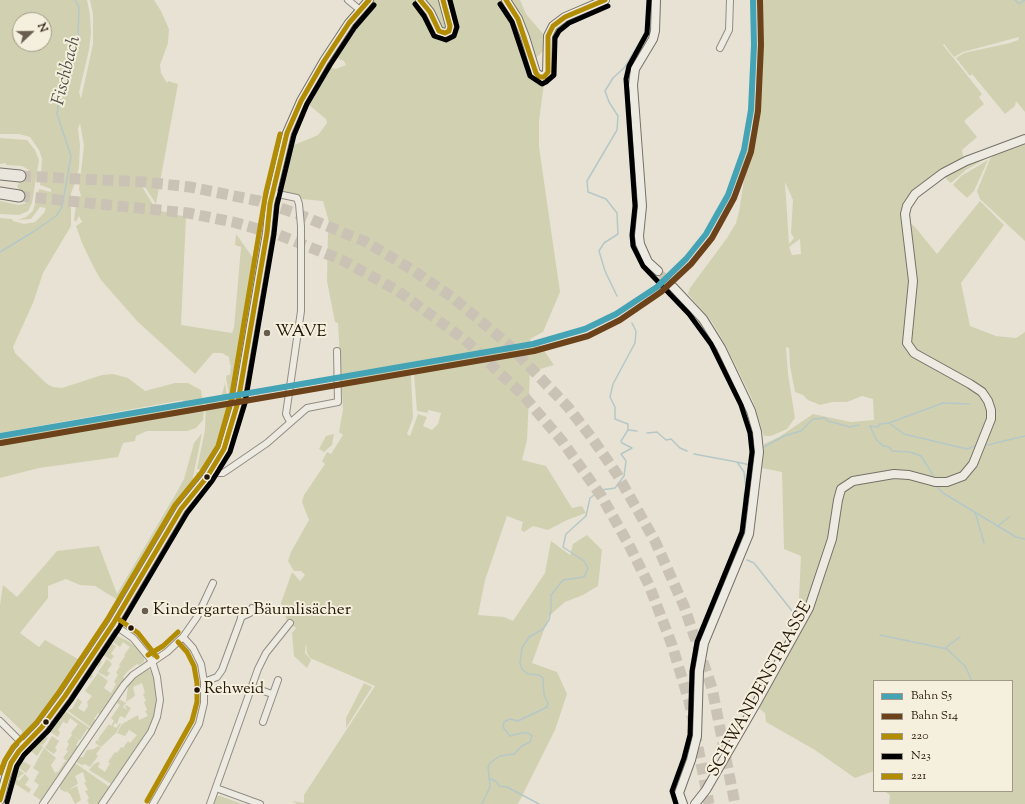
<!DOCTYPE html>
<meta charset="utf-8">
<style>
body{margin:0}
#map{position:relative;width:1025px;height:804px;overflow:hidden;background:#e7e2d4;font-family:"Sorts Mill Goudy",serif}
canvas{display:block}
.legend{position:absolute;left:873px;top:680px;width:140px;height:112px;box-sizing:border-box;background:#f5efde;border:1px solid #a19888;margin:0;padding:5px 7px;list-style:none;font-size:12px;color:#231507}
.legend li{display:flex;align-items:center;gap:8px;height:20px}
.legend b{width:20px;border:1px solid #a19888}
.north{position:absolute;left:12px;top:12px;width:40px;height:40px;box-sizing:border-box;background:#f5efde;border:1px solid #a19888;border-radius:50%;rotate:68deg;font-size:11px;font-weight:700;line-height:16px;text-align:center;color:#231507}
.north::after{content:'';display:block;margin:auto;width:14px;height:18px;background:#685d4f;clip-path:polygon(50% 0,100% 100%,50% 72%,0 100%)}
</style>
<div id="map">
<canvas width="1025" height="804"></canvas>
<ul class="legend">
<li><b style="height:5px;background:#44a4b6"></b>Bahn S5</li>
<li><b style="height:5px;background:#6c421b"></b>Bahn S14</li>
<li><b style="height:5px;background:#b28c02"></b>220</li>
<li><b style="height:5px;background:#000"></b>N23</li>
<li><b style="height:5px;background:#b28c02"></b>221</li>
</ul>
<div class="north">N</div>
</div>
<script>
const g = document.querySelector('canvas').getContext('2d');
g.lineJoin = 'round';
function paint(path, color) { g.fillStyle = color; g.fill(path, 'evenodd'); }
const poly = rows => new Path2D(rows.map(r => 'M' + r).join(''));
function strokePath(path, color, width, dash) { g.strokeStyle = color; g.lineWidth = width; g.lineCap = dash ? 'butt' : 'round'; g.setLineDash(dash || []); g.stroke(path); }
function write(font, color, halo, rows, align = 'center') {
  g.font = font + ' "Sorts Mill Goudy",serif'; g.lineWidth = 4; g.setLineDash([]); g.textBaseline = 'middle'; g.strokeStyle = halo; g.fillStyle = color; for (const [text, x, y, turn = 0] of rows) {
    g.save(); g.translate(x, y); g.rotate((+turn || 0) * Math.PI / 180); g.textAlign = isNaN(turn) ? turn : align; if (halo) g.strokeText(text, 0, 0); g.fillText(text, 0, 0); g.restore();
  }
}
const green = poly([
 [0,0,87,0,90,15,91,33,89,50,79,92,81,99,93,44,93,14,90,0,154,0,161,11,169,29,168,43,160,65,161,73,167,83,168,81,178,84,156,204,143,184,141,185,152,203,161,211,186,217,181,325,232,333,234,328,241,247,235,245,236,234,258,265,234,410,232,409,226,378,227,375,230,375,231,365,230,365,229,357,222,353,213,353,195,374,137,321,101,280,94,268,82,243,76,226,82,222,79,216,76,222,74,220,77,198,81,196,79,189,84,146,80,123,78,129,80,145,79,167,76,181,71,193,71,226,43,273,33,303,13,347,15,353,47,384,53,387,62,388,102,375,113,374,128,378,145,391,175,383,188,383,201,390,204,410,203,420,196,428,187,431,147,431,136,436,135,441,123,443,118,457,39,468,0,478,0,439,154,411,157,412,184,408,183,400,0,433,0,218,12,219,13,221,24,224,35,222,44,213,46,208,40,207,31,219,18,220,26,217,33,211,39,189,51,192,51,189,40,185,42,159,39,150,30,137,19,134,0,134],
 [20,20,44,20,44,44,20,44],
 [374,0,520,0,526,14,544,35,543,51,533,61,539,79,544,83,539,121,539,147,560,292,543,332,530,339,532,346,540,345,554,365,530,372,527,440,522,460,546,466,572,508,582,506,586,513,567,520,548,530,533,526,524,532,521,530,523,522,507,516,485,580,478,615,504,617,513,621,545,573,551,541,570,555,573,544,587,535,602,550,598,586,583,595,565,602,549,616,532,663,557,672,567,694,555,730,518,804,297,804,292,801,304,803,304,795,375,686,310,658,307,653,306,643,305,653,311,660,307,668,294,656,292,633,296,628,287,621,281,603,292,572,300,581,305,575,301,571,294,571,288,561,291,552,309,520,302,502,304,495,325,464,322,461,327,452,331,454,343,435,339,432,343,410,338,323,335,322,327,281,328,229,331,229,323,201,301,199,295,195,281,191,281,188,279,185,287,148,318,135,327,123,326,119,304,101,326,67,336,69,346,65,344,61,339,59,336,55,336,49,363,11],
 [411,375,414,375,417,411,428,413,428,410,441,413,438,424,432,430,423,426,427,417,418,414,410,436,407,434,413,418],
 [756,0,1025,0,1025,112,1016,101,1015,106,1005,114,972,74,970,76,956,58,964,53,1010,43,1018,40,1019,37,963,52,954,57,944,44,943,45,982,94,979,97,984,104,964,121,977,137,962,150,963,156,960,161,918,188,902,216,915,227,937,254,980,201,1004,225,961,283,970,326,996,336,1016,338,1025,332,1025,804,889,804,890,795,884,791,1012,791,1012,681,874,681,874,771,855,778,815,750,766,722,765,713,757,707,804,623,798,619,801,556,784,549,782,472,762,468,764,444,779,437,813,414,851,422,874,420,873,399,862,396,847,402,832,402,820,405,808,400,803,395,795,392,790,366,789,348,786,347,788,374,795,418,787,429,771,436,764,436,753,401,726,346,712,322,688,294,690,288,727,238,736,223,739,212,745,173,742,173,739,185,736,184,752,131,756,90,758,23],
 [785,182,793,200,791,233,794,238,789,244],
 [800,239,801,254,792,255,789,247],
 [0,138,27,140,35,150,39,160,32,203,28,211,19,215,0,214,0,201,19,205,26,203,17,186,29,170,22,166,6,165,6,163,0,164],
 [1025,141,1025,241,980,199,977,191,990,159,996,153],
 [990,156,966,170,951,183,943,176,970,162],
 [988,160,974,191,967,198,953,185,961,176],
 [225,383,231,421,227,436,215,458,213,456,201,475,196,479,196,472,201,473,201,470,197,469,205,430,206,401,220,402],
 [202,433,190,492,121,602,95,586,80,585,66,579,48,586,48,598,20,633,39,647,45,640,83,662,63,694,54,705,53,704,32,732,24,740,22,739,19,736,22,733,22,731,0,710,0,605,3,585,17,597,57,551,99,546,117,594,178,490,184,479,194,443],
 [334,434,332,445,324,452,319,449,326,436],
 [117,636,128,641,137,648,144,657,144,662,139,665,137,664,128,671,119,665,125,656,124,655,130,647,123,642,120,647,113,642],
 [111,643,116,646,111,654,114,656,111,660,103,655],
 [96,657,102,662,98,668,97,668,99,663,97,661,94,665,96,667,92,675,93,676,91,679,85,675,82,679],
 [107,659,112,664,107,671,110,673,107,677,98,672],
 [120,666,128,671,123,677,125,679,101,715,98,713,94,719,97,721,92,728,68,711,70,709,72,709,78,698,82,702,78,708,84,712,88,706,87,702,92,696,85,691,98,673,108,681,104,688,111,693,116,684,114,682,118,675,116,673],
 [148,669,153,672,155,678,157,700,156,711,151,728,113,785,89,770,94,764,98,762,100,763,98,767,105,772,110,763,108,762,115,752,117,753,121,747,123,748,128,741,130,743,137,735,129,730,125,736,117,733,122,724,138,715,139,720,148,716,145,711,147,710,144,702,146,701,143,694,145,693,142,683,133,687,135,696,126,702,128,686,136,677],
 [364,683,372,687,346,728,346,718],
 [119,699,126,703,123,707,127,710,125,706,126,705,131,708,125,718,120,716,117,724,115,723,113,726,116,728,120,723,121,724,116,733,101,747,95,743,97,740,100,742,98,739,109,724,111,726,114,721,111,718,120,705,117,703],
 [62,709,91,729,90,731,87,729,80,740,72,735,71,733,78,724,70,718,67,724,59,719,57,715],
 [58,719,63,722,58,730,60,732,58,737,49,731],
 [41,734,48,738,43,745,40,744,43,747,37,756,30,750,27,754,26,750],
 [72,735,79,740,76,745,79,747,68,762,63,758,68,751,66,750,69,744,67,742],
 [52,736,59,741,55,748,57,750,54,754,45,748],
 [98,746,101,748,96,754,98,756,90,767,85,764,82,765,76,762,79,757,83,757,87,750,94,749],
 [44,748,56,758,51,765,55,773,58,772,65,761,68,763,42,801,33,795,39,785,34,781,39,772,33,768],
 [20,757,21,760,31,766,26,773,15,765],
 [75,763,111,788,99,804,89,804,87,800,89,798,85,791,88,790,84,783,86,782,83,772,75,776,78,783,76,785,65,792,60,789,60,786],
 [14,767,24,773,17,779,19,781,25,774,29,779,25,785,31,789,29,793,9,780],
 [77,786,81,800,75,804,70,794,66,791],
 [217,796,220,796,242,804,213,804]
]);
const stream = poly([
 [648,0,652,17],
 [1015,0,1019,4,1025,0],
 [0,252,33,232,56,216,62,207,71,156,57,114,60,94,71,73,72,58,78,37,79,7,75,0],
 [617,296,605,271,599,251,604,243,618,234,617,213,606,199,588,192,587,181,617,130,618,116,609,102,605,91,613,78,625,67,652,21],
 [889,423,943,403,969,404],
 [870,426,878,427,880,424,889,423,904,434,967,449,975,446],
 [870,426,876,439,883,446,889,447,892,451,910,452,921,456,933,475],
 [629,430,637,431],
 [647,433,657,432,666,440,671,439,680,448,687,451],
 [987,445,1025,436],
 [764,447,784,436,801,431,813,419,825,418,828,421,850,427,859,425],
 [694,454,737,462,744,472,746,488,744,496,744,522,738,537,738,544],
 [737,462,750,465],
 [936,486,943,493,1016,537,1025,539],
 [975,512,984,543],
 [998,526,1009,517],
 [747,560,754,563,796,616],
 [880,635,947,649,965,666,972,681],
 [945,648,960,637],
 [489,778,497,782,499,786,507,787,539,804],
 [482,804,490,787,488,767,490,763,500,756,514,754,522,746,530,742,532,736,528,733,521,733,510,736,503,727,504,722,510,719,518,721,547,707,548,703,544,695,543,678,539,675,528,674,522,669,520,663,522,648,529,637,543,629,549,620,551,610,551,595,563,580,584,577,588,568,584,561,563,547,566,534,586,516,590,498,601,490,615,488,624,476,626,461,621,454,632,448,622,443,621,441,628,430,628,424,615,419,615,407,610,397,613,384,635,343,636,331,632,323]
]);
const secondaryTunnel = poly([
 [658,271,673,287]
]);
const highwayTunnel = poly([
 [20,176,144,182,190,187,259,201,298,214,366,242,411,269,452,297,508,344,568,407,592,438,617,474,655,541,684,606,712,688,735,804],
 [19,196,188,213,233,222,279,235,342,260,398,291,465,340,522,394,562,441,602,497,630,547,649,585,672,645,689,701,709,804]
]);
const street = poly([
 [348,0,360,10],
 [720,48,729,30,730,0],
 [273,193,297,198,299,204,301,226,301,311,286,414,290,422],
 [213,469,219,473,223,473,232,467,267,443,307,408,338,402,337,351],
 [241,617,250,613,252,608],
 [204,682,217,677,222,670,243,613],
 [252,687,272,694],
 [0,721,24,745],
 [263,722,278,680],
 [216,788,260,804],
 [43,804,124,685,133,675,167,652,183,637,197,617,213,583],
 [102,804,151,732,157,717,160,700,157,677,152,661,133,638,113,624],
 [153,804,199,724,204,703,204,682,201,664,193,648,183,637],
 [210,804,258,669,266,653,290,623]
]);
const secondary = poly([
 [420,0,430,12,439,31,445,33,449,31,450,26,443,0],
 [506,0,518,19,525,37,536,73,542,77,547,73,548,36,553,26,565,17,605,0],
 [656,0,655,31,653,39,635,69,633,85,642,206,639,236,640,244,648,262,658,271],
 [673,287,703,319,721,348,751,411,757,432,759,452,749,534,704,643,699,671,697,736,691,760,679,793,683,804],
 [0,800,6,777,11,763,19,751,42,727,65,696,113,624,181,509,207,477,224,449,238,402,267,233,270,204,287,133,301,101,324,61,349,23,369,0],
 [695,804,706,790,757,702,809,608,832,539,838,500,841,489,853,481,894,474,909,475,935,482,947,482,963,476,973,464,991,419,991,410,988,401,982,392,970,384,914,353,907,343,913,281,905,214,907,206,915,194,943,173,966,161,1025,139]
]);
const highway = poly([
 [0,174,20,176],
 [0,193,19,196]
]);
const bus1 = poly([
 [420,0,430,12,439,31,445,33,449,31,450,26,443,0],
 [506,0,518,19,536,73,539,77,544,77],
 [544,77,548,72,548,36,553,26,565,17,605,0],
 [0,800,11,763,19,751,42,727,65,696,113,624,181,509,207,477,224,449,238,402,267,233,270,204,287,133,301,101,324,61,349,23,369,0]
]);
const bus2 = poly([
 [649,0,647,33,629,66,626,79,635,206,632,235,633,246,643,266,689,314,711,344,741,405,750,433,752,452,742,532,697,642,692,671,690,735,684,758,672,791,676,804],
 [415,4,424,16,434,36,446,40,454,36,457,27,450,0],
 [500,4,512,22,530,76,542,84,546,82,554,75,555,38,559,31,569,23,608,6],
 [7,802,17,766,24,755,48,731,71,700,119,628,187,513,212,481,230,452,245,403,274,234,277,205,294,135,307,104,330,65,355,27,374,5]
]);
const bus3 = poly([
 [117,618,138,633,157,657],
 [148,655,163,646,178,632],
 [0,773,5,760,13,747,37,722,59,692,107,620,175,505,201,473,218,446,231,400,266,192,280,134],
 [147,801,192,721,197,702,197,683,194,666,187,652,178,642]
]);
const rail1 = poly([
 [0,436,533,344,585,329,616,314,657,287,686,259,706,234,728,195,744,150,751,110,754,45,753,0]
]);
const rail2 = poly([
 [1,443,534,351,588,336,620,320,661,292,691,264,712,238,734,198,751,152,758,111,761,45,760,0]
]);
const markers = [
 [267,333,4,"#685d4f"],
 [207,477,3.5,"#231507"],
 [145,611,4,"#685d4f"],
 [131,628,3.5,"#231507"],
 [197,690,3.5,"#231507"],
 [46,722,3.5,"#231507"]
];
const busNames = [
 ["Rehweid",204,690]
];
const poiNames = [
 ["WAVE",275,333],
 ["Kindergarten Bäumlisächer",153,611]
];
const streetNames = [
 ["SCHWANDENSTRASSE",761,690,-61]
];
const waterNames = [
 ["Fischbach",68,71,-76]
];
paint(green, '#d1d1b1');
strokePath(stream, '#b5c8c7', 1.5);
strokePath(secondaryTunnel, '#cac3b5', 8, [8, 4]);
strokePath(highwayTunnel, '#cac3b5', 11, [11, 5.5]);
strokePath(street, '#928d84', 8);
strokePath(secondary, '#767168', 10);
strokePath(highway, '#767168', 13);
strokePath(street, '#edeae2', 6);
strokePath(secondary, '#edeae2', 8);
strokePath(highway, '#eae6de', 11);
strokePath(bus1, '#b28c02', 5);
strokePath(bus2, '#000', 5);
strokePath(bus3, '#b28c02', 5);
strokePath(rail1, '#44a4b6', 6);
strokePath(rail2, '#6c421b', 6);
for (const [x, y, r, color] of markers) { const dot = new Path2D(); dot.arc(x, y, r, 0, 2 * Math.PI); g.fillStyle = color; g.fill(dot); strokePath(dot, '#f5efde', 1.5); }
write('16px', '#231507', '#f5efde', busNames, 'left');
write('17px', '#231507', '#f5efde', poiNames, 'left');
write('17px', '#231507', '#f5efde', streetNames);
write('italic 18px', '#4e5048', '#f5efde', waterNames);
</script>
